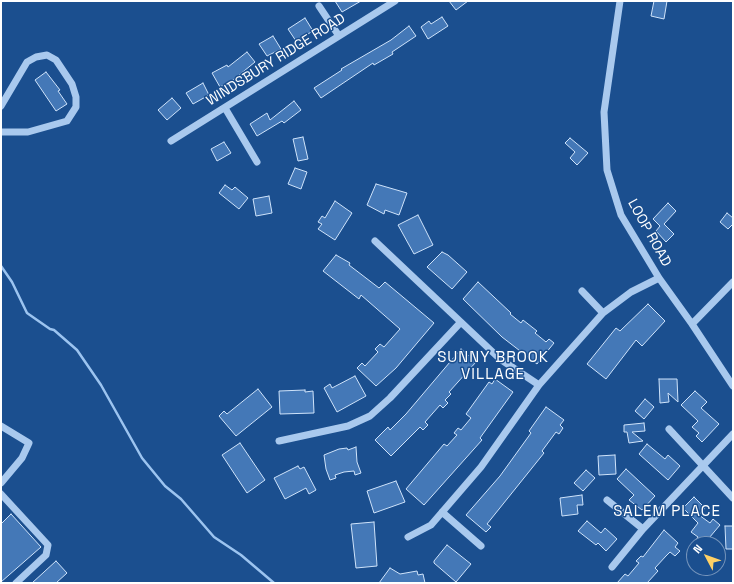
<!DOCTYPE html>
<style>
body{margin:0}
#map{position:relative;width:734px;height:584px;overflow:hidden;background:#1b4f8f;font-family:"Space Grotesk",sans-serif}
canvas{display:block}
.frame{position:absolute;inset:0;border:2px solid #fff;pointer-events:none}
.north{position:absolute;left:686px;top:536px;width:40px;height:40px;box-sizing:border-box;background:#1b4f8f;border:1px solid #7695bc;border-radius:50%;rotate:311deg;font-size:11px;font-weight:700;line-height:16px;text-align:center;color:#fff}
.north::after{content:'';display:block;margin:auto;width:14px;height:18px;background:#ffd166;clip-path:polygon(50% 0,100% 100%,50% 72%,0 100%)}
</style>
<div id="map">
<canvas width="734" height="584"></canvas>
<div class="frame"></div>
<div class="north">N</div>
</div>
<script>
const g = document.querySelector('canvas').getContext('2d');
g.lineJoin = 'round';
const poly = rows => new Path2D(rows.map(r => 'M' + r).join(''));
function strokePath(path, color, width, dash) { g.strokeStyle = color; g.lineWidth = width; g.lineCap = dash ? 'butt' : 'round'; g.setLineDash(dash || []); g.stroke(path); }
function paint(path, color) { g.fillStyle = color; g.fill(path, 'evenodd'); }
function write(font, color, halo, rows, align = 'center') {
  g.font = font + ' "Space Grotesk",sans-serif'; g.lineWidth = 3; g.setLineDash([]); g.textBaseline = 'middle'; g.strokeStyle = halo; g.fillStyle = color; for (const [text, x, y, turn = 0] of rows) {
    g.save(); g.translate(x, y); g.rotate((+turn || 0) * Math.PI / 180); g.textAlign = isNaN(turn) ? turn : align; if (halo) g.strokeText(text, 0, 0); g.fillText(text, 0, 0); g.restore();
  }
}
const stream = poly([
 [1,266,12,282,27,313,50,329,54,330,77,350,101,385,142,458,165,486,181,499,214,537,241,555,274,583]
]);
const building = poly([
 [335,1,361,1,342,12,335,1],
 [449,1,468,1,456,10,449,1],
 [654,1,667,1,664,19,651,16,654,1],
 [442,17,448,26,428,39,421,27,429,21,431,24,442,17],
 [305,18,313,31,296,41,288,29,305,18],
 [409,26,416,36,392,52,393,54,374,65,373,63,321,98,314,88,342,70,341,69,391,40,409,26],
 [273,36,281,49,267,56,259,44,273,36],
 [247,52,255,62,233,80,220,87,212,73,227,65,228,67,247,52],
 [46,72,60,90,58,91,67,104,56,111,35,80,46,72],
 [203,83,209,95,193,104,186,93,203,83],
 [172,98,181,108,167,120,158,110,172,98],
 [294,101,301,110,284,123,282,121,257,136,250,124,267,113,270,120,294,101],
 [303,137,308,159,298,161,293,139,303,137],
 [570,138,588,153,577,165,570,158,575,152,565,143,570,138],
 [224,142,231,153,217,161,211,149,224,142],
 [295,168,307,172,301,189,288,184,295,168],
 [376,184,407,193,399,215,385,210,384,214,367,205,376,184],
 [225,185,232,190,235,187,248,198,239,209,219,193,225,185],
 [269,196,272,213,256,216,253,199,269,196],
 [335,201,352,213,335,240,318,229,322,224,318,222,322,216,325,218,335,201],
 [668,203,676,211,664,224,674,234,666,242,656,231,660,226,653,219,668,203],
 [727,213,733,218,733,224,728,229,720,222,727,213],
 [418,215,433,245,414,254,398,225,418,215],
 [442,252,448,255,467,272,452,289,427,267,442,252],
 [336,255,350,263,349,265,379,288,385,282,434,323,396,368,376,386,357,368,362,363,365,366,378,352,375,349,380,344,384,347,400,329,361,295,359,299,323,271,336,255],
 [478,282,511,313,510,314,521,323,523,320,537,331,535,333,546,342,549,339,554,343,537,364,502,337,463,299,478,282],
 [648,304,665,321,642,346,636,340,606,379,587,364,616,328,620,331,648,304],
 [461,349,476,362,449,392,451,394,445,400,448,403,443,408,440,405,425,422,428,425,423,430,420,427,391,456,375,440,388,427,390,430,406,414,461,349],
 [355,376,366,396,337,412,324,388,330,384,332,388,355,376],
 [495,379,513,392,480,438,482,440,424,505,406,489,444,444,447,446,457,435,454,433,458,428,461,430,471,418,466,414,489,382,492,384,495,379],
 [659,379,677,379,678,402,668,393,669,402,660,403,659,379],
 [258,389,272,407,236,436,219,416,224,411,227,414,258,389],
 [305,390,305,392,313,391,314,413,280,414,279,391,305,390],
 [695,391,707,402,701,408,719,424,702,442,696,436,699,433,692,427,698,421,681,405,695,391],
 [645,399,654,407,644,419,635,411,645,399],
 [546,407,564,420,560,425,563,428,559,434,556,432,542,451,544,453,487,524,491,527,486,532,466,515,500,476,531,433,529,431,546,407],
 [644,423,645,431,632,432,643,441,629,443,627,432,624,432,624,425,644,423],
 [240,443,265,480,247,493,222,455,240,443],
 [647,444,665,459,668,455,680,466,668,480,639,454,647,444],
 [356,447,357,462,361,473,355,475,354,471,344,472,335,475,336,478,330,480,326,469,324,455,339,449,347,448,348,450,356,447],
 [615,455,616,474,599,475,598,456,615,455],
 [298,466,300,469,304,467,316,490,309,494,306,488,285,499,274,478,298,466],
 [626,469,655,496,642,510,629,500,634,495,617,479,626,469],
 [586,470,595,478,583,491,574,483,586,470],
 [396,481,405,502,374,513,367,491,396,481],
 [582,495,583,505,577,505,578,514,562,516,560,498,582,495],
 [694,497,705,508,699,515,710,523,713,519,720,525,704,544,700,544,696,540,698,537,691,532,698,523,683,508,694,497],
 [11,514,41,547,1,582,1,524,11,514],
 [587,521,601,533,605,528,617,539,606,551,598,543,596,545,578,531,587,521],
 [374,522,377,566,356,568,351,524,374,522],
 [725,526,733,526,733,549,726,549,725,526],
 [664,530,678,543,675,547,680,551,675,556,670,552,666,556,655,568,658,571,647,583,617,583,625,574,628,576,639,563,636,561,641,556,643,557,664,530],
 [447,545,471,564,456,582,434,563,434,561,447,545],
 [56,561,67,573,56,583,32,583,56,561],
 [390,568,400,574,417,571,418,575,423,574,425,583,379,583,390,568]
]);
const minor = poly([
 [620,1,604,112,607,170,621,215,659,278,692,324,733,386],
 [319,6,339,36],
 [1,106,27,62,36,57,47,55,56,60,72,84,76,97,76,107,67,121,28,132,1,132],
 [225,108,257,162],
 [171,141,395,1],
 [375,241,500,359,539,385],
 [582,291,603,313],
 [692,324,733,282],
 [1,426,29,443,22,458,1,483],
 [669,429,733,498],
 [279,441,348,426,370,416,390,398,460,323],
 [1,494,48,545,46,555,16,583],
 [607,500,643,529],
 [442,512,481,546],
 [408,537,431,525,481,467,539,385,603,313,631,292,659,278],
 [612,567,643,529,733,434]
]);
const streetNames = [
 ["WINDSBURY RIDGE ROAD",276,60,-32],
 ["LOOP ROAD",649,233,61]
];
const neighbourhoodNames = [
 ["SUNNY BROOK",493,358],
 ["VILLAGE",493,375],
 ["SALEM PLACE",667,512]
];
strokePath(stream, '#9cc4f0', 2.5);
paint(building, '#4478b7');
strokePath(building, '#cfe3fa', 1);
strokePath(minor, '#a9c9ee', 7);
write('14px', '#fff', '#1b4f8f', streetNames);
g.letterSpacing = '1px';
write('15px', '#fff', '#1b4f8f', neighbourhoodNames);
g.letterSpacing = '0px';
</script>
